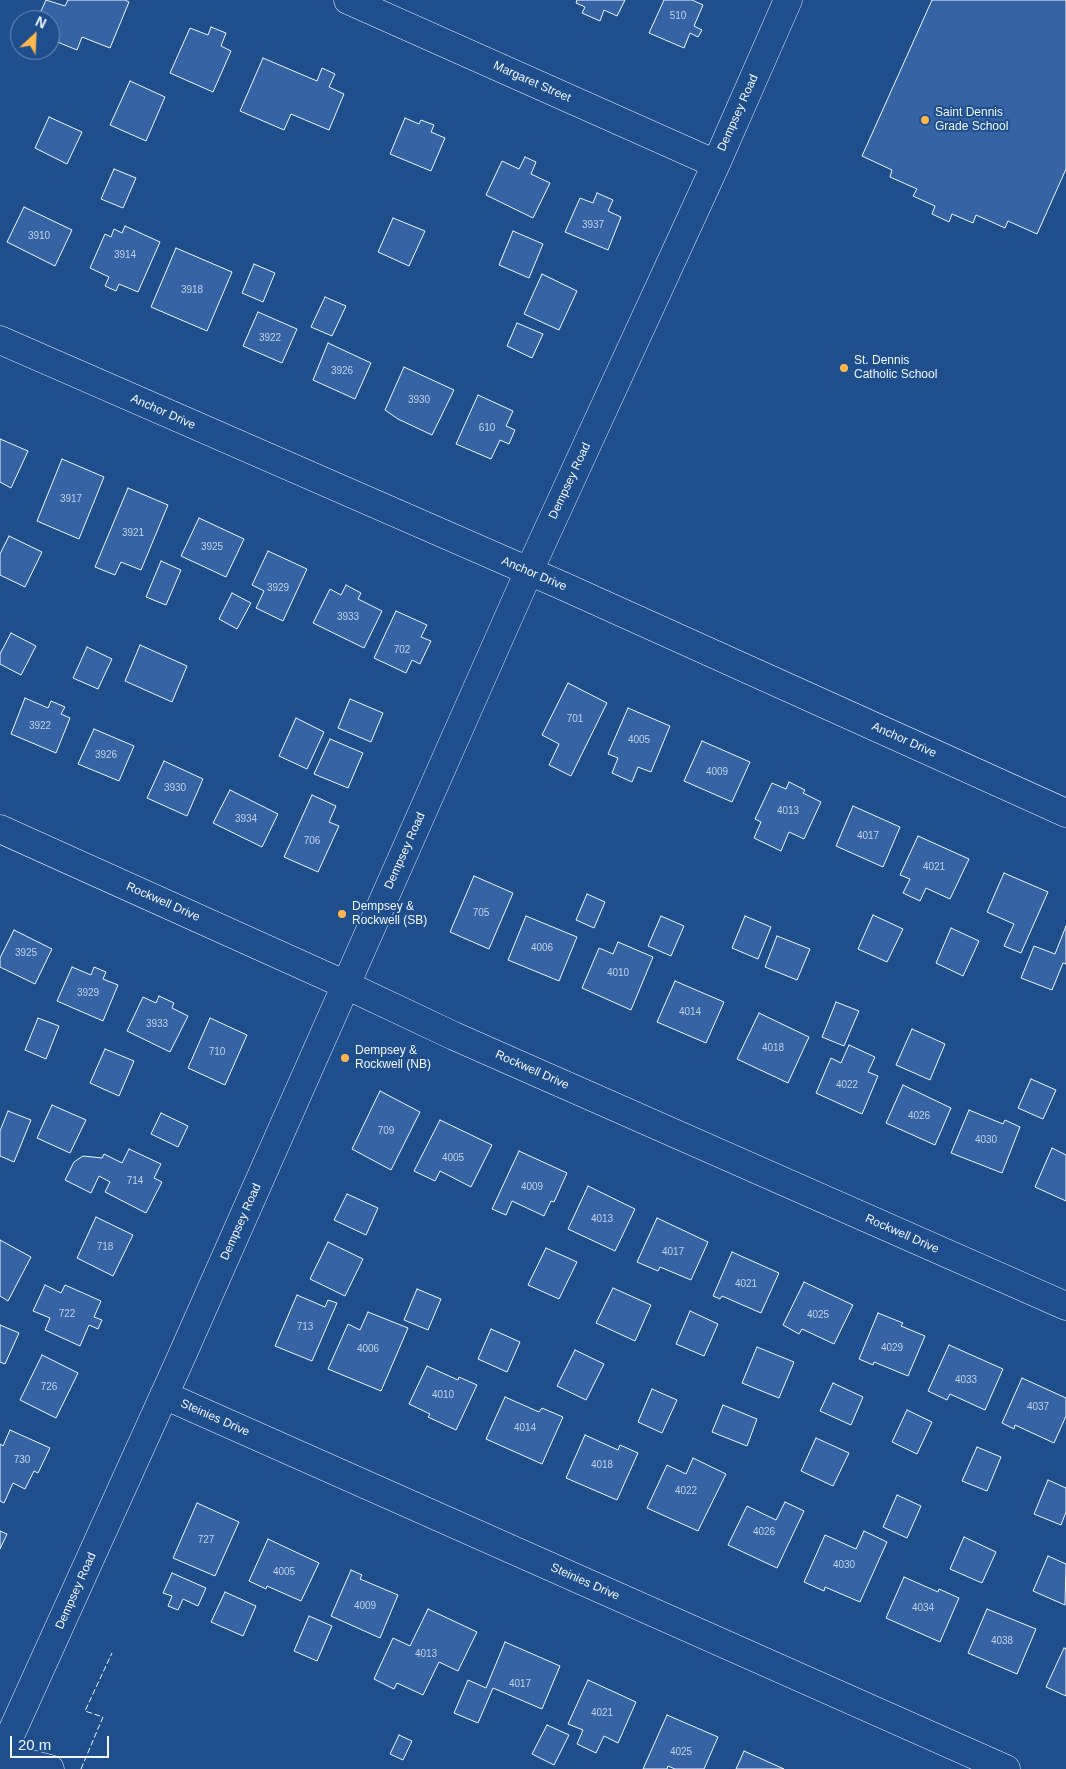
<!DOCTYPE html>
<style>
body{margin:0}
#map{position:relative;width:1066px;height:1769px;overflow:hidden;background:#1f4e8c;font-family:Helvetica,sans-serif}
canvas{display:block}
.north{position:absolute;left:10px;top:10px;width:50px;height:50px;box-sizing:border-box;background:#1f4e8c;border:1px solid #7391ba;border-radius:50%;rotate:25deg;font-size:14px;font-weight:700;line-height:20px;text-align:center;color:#f2f6ff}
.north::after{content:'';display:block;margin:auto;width:18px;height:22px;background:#ffb74d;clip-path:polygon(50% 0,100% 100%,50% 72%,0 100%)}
.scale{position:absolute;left:10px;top:1736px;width:99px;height:22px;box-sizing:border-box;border:2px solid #f2f6ff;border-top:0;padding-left:6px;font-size:15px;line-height:18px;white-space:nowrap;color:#f2f6ff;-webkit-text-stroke:4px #1f4e8c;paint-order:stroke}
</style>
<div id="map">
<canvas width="1066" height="1769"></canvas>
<div class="north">N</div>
<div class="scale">20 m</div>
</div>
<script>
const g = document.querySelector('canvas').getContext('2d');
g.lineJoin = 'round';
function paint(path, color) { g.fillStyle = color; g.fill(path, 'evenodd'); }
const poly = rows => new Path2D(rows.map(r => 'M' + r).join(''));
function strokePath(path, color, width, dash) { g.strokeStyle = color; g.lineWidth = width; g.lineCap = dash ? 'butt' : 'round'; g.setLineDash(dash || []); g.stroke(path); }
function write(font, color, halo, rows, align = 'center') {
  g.font = font + ' Helvetica,sans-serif'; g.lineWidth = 4; g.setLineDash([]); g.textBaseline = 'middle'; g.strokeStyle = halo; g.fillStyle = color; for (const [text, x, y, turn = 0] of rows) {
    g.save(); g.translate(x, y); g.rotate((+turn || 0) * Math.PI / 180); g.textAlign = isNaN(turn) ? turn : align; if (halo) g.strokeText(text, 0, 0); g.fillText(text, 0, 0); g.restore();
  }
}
const building = poly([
 [46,0,65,6,68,0,125,0,129,2,110,48,82,37,77,50,50,39,50,20,37,20,46,0],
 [577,0,625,0,617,16,604,10,600,21,582,13,585,7,576,3,577,0],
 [664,0,692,0,703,5,694,26,702,30,698,37,690,33,684,48,649,33,664,0],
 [932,0,1066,0,1066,169,1037,234,1008,221,1005,228,976,215,973,223,952,214,949,222,932,214,935,206,913,196,917,189,890,177,892,170,862,156,932,0],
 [211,27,226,33,221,46,231,51,213,92,170,73,190,28,208,35,211,27],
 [263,58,317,81,322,68,335,74,329,87,344,94,329,130,291,114,284,130,240,111,263,58],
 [130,81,165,97,146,141,110,125,130,81],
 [49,117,82,132,67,164,35,148,49,117],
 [405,118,419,124,421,120,434,125,431,132,445,138,431,171,390,154,405,118],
 [525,157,536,162,531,174,550,183,533,218,486,195,502,161,519,169,525,157],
 [114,169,136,178,123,208,101,199,114,169],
 [597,193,613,200,608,211,621,217,608,250,565,232,580,198,593,203,597,193],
 [24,207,72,230,55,266,7,242,24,207],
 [393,218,425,231,409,266,378,252,393,218],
 [125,226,160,242,138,292,119,284,116,291,105,286,109,277,90,268,105,234,111,237,114,229,122,233,125,226],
 [513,231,543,244,529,278,499,265,513,231],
 [176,248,232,272,207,331,151,307,176,248],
 [254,264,275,273,263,302,242,293,254,264],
 [542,274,577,291,559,330,524,314,542,274],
 [325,297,346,306,332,336,311,327,325,297],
 [258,312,297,329,282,363,243,346,258,312],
 [517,323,543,334,532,358,507,346,517,323],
 [328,343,371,363,355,399,313,380,328,343],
 [404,367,454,390,432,435,398,419,385,410,404,367],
 [478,395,513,411,506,426,515,430,509,444,500,440,491,459,456,444,478,395],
 [0,439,28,451,11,488,0,482,0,439],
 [62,459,104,477,79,539,37,521,62,459],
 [128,488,168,505,141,570,121,562,115,575,95,567,128,488],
 [199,518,244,539,226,577,181,556,199,518],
 [9,536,42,552,25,587,0,575,0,554,9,536],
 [268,551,307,569,283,621,256,608,264,591,252,585,268,551],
 [161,561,181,570,166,605,146,597,161,561],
 [346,585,361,593,358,599,382,611,364,648,313,623,330,589,341,595,346,585],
 [232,593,251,603,237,629,219,619,232,593],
 [396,611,427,625,421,637,431,641,420,664,412,660,406,673,374,658,396,611],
 [11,633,36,646,21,675,0,664,0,654,11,633],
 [140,645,187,666,172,702,125,681,140,645],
 [87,647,112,659,98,689,73,678,87,647],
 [568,683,607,703,571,776,549,765,559,744,542,735,568,683],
 [25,698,48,708,51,701,65,707,61,714,70,718,56,753,11,734,25,698],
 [350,699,383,713,371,742,338,728,350,699],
 [628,708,670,726,651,772,638,767,632,782,612,773,618,758,608,754,628,708],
 [296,718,324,732,307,769,279,756,296,718],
 [94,729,134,746,119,781,78,764,94,729],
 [330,739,363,753,348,788,314,774,330,739],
 [702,741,750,762,732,802,684,781,702,741],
 [164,761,203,779,187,816,147,798,164,761],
 [789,782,805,790,803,793,821,802,804,839,789,832,781,851,754,838,761,822,755,819,772,783,786,789,789,782],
 [230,790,278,814,262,847,213,823,230,790],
 [312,795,336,806,329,822,339,826,318,872,284,857,312,795],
 [853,806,900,827,883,867,836,846,853,806],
 [918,836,969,859,950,899,926,888,920,901,903,893,910,879,900,875,918,836],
 [1004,873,1048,892,1021,953,1004,946,1014,924,987,912,1004,873],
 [474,876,513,893,489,949,450,932,474,876],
 [587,894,605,902,594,928,576,920,587,894],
 [873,915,903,929,887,962,858,949,873,915],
 [526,916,577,937,559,981,508,960,526,916],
 [661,916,684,926,671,956,648,946,661,916],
 [745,916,771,927,758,959,732,948,745,916],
 [1066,926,1066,964,1063,963,1052,990,1021,978,1034,946,1055,954,1066,926],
 [951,928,979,941,963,976,936,963,951,928],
 [14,930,52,949,35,984,0,967,0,958,14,930],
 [777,936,810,949,797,980,765,967,777,936],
 [618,942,653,957,631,1010,582,988,599,948,613,954,618,942],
 [72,967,91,975,94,967,106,972,103,979,118,985,103,1021,57,1001,72,967],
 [675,981,724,1002,706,1043,657,1022,675,981],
 [159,996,174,1003,172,1008,188,1016,170,1052,127,1031,143,997,156,1003,159,996],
 [836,1002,859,1011,844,1046,822,1037,836,1002],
 [759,1013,809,1037,788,1083,737,1059,759,1013],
 [38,1018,59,1026,46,1059,25,1050,38,1018],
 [210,1018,247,1035,225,1085,188,1068,210,1018],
 [912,1029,945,1044,930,1080,896,1065,912,1029],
 [849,1045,875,1057,868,1072,878,1076,862,1114,816,1093,831,1058,841,1063,849,1045],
 [105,1049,134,1061,119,1096,90,1083,105,1049],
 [1031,1079,1056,1090,1043,1119,1018,1108,1031,1079],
 [903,1085,951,1108,935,1145,886,1123,903,1085],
 [380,1091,420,1112,391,1170,352,1149,380,1091],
 [52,1105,86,1120,70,1153,37,1138,52,1105],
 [969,1110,1003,1124,1005,1120,1020,1127,1002,1173,951,1153,969,1110],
 [8,1111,31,1120,14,1162,0,1156,0,1131,8,1111],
 [161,1113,188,1126,178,1147,151,1134,161,1113],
 [440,1120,492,1145,471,1187,440,1171,435,1181,414,1171,440,1120],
 [1052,1148,1066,1155,1066,1201,1035,1187,1052,1148],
 [129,1149,161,1164,154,1178,162,1182,146,1213,105,1192,110,1182,99,1176,91,1193,65,1180,74,1162,83,1156,102,1158,104,1154,122,1163,129,1149],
 [519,1151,567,1173,554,1202,551,1201,544,1216,512,1201,506,1215,492,1209,519,1151],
 [588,1186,635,1209,615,1251,568,1229,588,1186],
 [347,1194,378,1208,366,1235,334,1220,347,1194],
 [96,1217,133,1235,113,1276,77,1258,96,1217],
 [657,1218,708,1242,691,1280,660,1267,658,1271,637,1262,657,1218],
 [0,1240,31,1257,8,1301,0,1296,0,1240],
 [328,1242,363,1259,345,1296,310,1279,328,1242],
 [546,1248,577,1262,559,1299,528,1285,546,1248],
 [732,1252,779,1273,761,1313,722,1296,720,1299,713,1296,732,1252],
 [804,1282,853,1305,834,1344,802,1329,799,1334,783,1325,804,1282],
 [45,1285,61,1293,65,1285,101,1301,94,1317,102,1320,98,1329,89,1325,80,1346,45,1330,50,1318,33,1311,45,1285],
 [613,1288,651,1305,635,1341,596,1323,613,1288],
 [417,1289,441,1299,428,1330,404,1320,417,1289],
 [297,1295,325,1307,328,1300,337,1303,312,1361,275,1346,297,1295],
 [690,1311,718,1324,704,1356,676,1344,690,1311],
 [368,1312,408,1328,381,1391,328,1369,348,1324,360,1330,368,1312],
 [878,1313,903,1323,901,1326,925,1336,908,1376,874,1362,873,1365,859,1359,878,1313],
 [0,1325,19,1333,5,1364,0,1362,0,1325],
 [491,1329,520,1342,507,1372,478,1359,491,1329],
 [949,1345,1003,1369,985,1410,950,1394,947,1400,928,1391,949,1345],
 [757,1347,794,1362,779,1398,742,1383,757,1347],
 [575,1350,604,1364,586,1400,557,1386,575,1350],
 [42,1355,78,1373,56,1418,20,1400,42,1355],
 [427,1366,458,1380,459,1377,477,1385,456,1430,428,1417,430,1414,409,1404,427,1366],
 [1022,1378,1066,1398,1066,1416,1054,1443,1015,1425,1014,1429,1002,1423,1022,1378],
 [833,1383,863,1397,851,1425,820,1411,833,1383],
 [652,1389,677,1400,662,1433,638,1422,652,1389],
 [505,1397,539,1412,542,1408,563,1417,542,1464,486,1439,505,1397],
 [723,1405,757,1419,747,1446,712,1432,723,1405],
 [907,1410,932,1422,917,1454,892,1442,907,1410],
 [10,1430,50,1448,38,1473,34,1471,25,1489,13,1483,4,1503,0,1501,0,1444,3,1446,10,1430],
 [585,1435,618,1450,620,1445,638,1453,617,1500,566,1478,585,1435],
 [816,1438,849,1453,833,1486,801,1471,816,1438],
 [977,1447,1001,1457,987,1491,962,1481,977,1447],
 [693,1458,726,1474,698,1531,647,1508,667,1465,686,1474,693,1458],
 [1048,1480,1066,1488,1066,1512,1061,1525,1034,1514,1048,1480],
 [897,1495,921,1506,907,1538,883,1527,897,1495],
 [785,1502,804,1511,777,1568,728,1545,747,1506,776,1520,785,1502],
 [197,1503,239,1522,215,1576,173,1558,197,1503],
 [0,1531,7,1534,0,1549,0,1531],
 [864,1531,887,1542,860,1602,825,1587,824,1591,804,1582,825,1535,856,1549,864,1531],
 [964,1537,996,1552,982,1583,950,1569,964,1537],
 [268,1539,319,1563,301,1601,267,1586,266,1589,249,1581,268,1539],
 [1048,1556,1066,1564,1065,1605,1033,1591,1048,1556],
 [351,1570,362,1575,360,1579,398,1595,380,1638,331,1616,351,1570],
 [172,1573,206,1588,198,1606,183,1599,178,1610,168,1606,172,1596,163,1593,172,1573],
 [904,1577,938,1592,939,1589,959,1598,940,1642,886,1618,904,1577],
 [225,1592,256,1606,243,1636,211,1622,225,1592],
 [428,1609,477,1632,458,1671,439,1662,423,1695,397,1683,394,1689,374,1679,393,1638,410,1646,428,1609],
 [987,1609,1036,1629,1017,1674,968,1653,987,1609],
 [309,1616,332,1626,317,1661,294,1651,309,1616],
 [505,1642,560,1666,542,1709,493,1688,478,1723,454,1713,468,1680,486,1688,505,1642],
 [1064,1648,1066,1649,1066,1696,1046,1687,1064,1648],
 [588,1680,636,1702,618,1743,604,1736,596,1753,577,1744,583,1730,568,1724,588,1680],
 [667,1715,718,1737,704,1769,675,1769,668,1766,667,1769,643,1769,667,1715],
 [547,1725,569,1735,554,1765,532,1754,547,1725],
 [399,1735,412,1741,403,1760,390,1754,399,1735],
 [744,1751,784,1769,736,1769,744,1751]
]);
const minor = poly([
 [348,0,716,164],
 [0,340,563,586,1066,813],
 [0,829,346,985,454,1036,1066,1306],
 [164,1395,1006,1769],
 [1,1756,50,1769],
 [0,1758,180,1360,529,571,716,164,788,0]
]);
const fence = poly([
 [81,1769,103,1717,85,1711,112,1653]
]);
const markers = [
 [925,120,5,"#ffb74d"],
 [844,368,5,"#ffb74d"],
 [342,914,5,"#ffb74d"],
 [345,1058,5,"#ffb74d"]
];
const numberNames = [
 ["510",678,16],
 ["3937",593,225],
 ["3910",39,236],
 ["3914",125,255],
 ["3918",192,290],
 ["3922",270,338],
 ["3926",342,371],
 ["3930",419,400],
 ["610",487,428],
 ["3917",71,499],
 ["3921",133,533],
 ["3925",212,547],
 ["3929",278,588],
 ["3933",348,617],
 ["702",402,650],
 ["701",575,719],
 ["3922",40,726],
 ["4005",639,740],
 ["3926",106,755],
 ["4009",717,772],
 ["3930",175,788],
 ["4013",788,811],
 ["3934",246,819],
 ["4017",868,836],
 ["706",312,841],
 ["4021",934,867],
 ["705",481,913],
 ["4006",542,948],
 ["3925",26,953],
 ["4010",618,973],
 ["3929",88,993],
 ["4014",690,1012],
 ["3933",157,1024],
 ["4018",773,1048],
 ["710",217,1052],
 ["4022",847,1085],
 ["4026",919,1116],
 ["709",386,1131],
 ["4030",986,1140],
 ["4005",453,1158],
 ["714",135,1181],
 ["4009",532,1187],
 ["4013",602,1219],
 ["718",105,1247],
 ["4017",673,1252],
 ["4021",746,1284],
 ["722",67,1314],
 ["4025",818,1315],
 ["713",305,1327],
 ["4029",892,1348],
 ["4006",368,1349],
 ["4033",966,1380],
 ["726",49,1387],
 ["4010",443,1395],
 ["4037",1038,1407],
 ["4014",525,1428],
 ["730",22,1460],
 ["4018",602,1465],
 ["4022",686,1491],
 ["4026",764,1532],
 ["727",206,1540],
 ["4030",844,1565],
 ["4005",284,1572],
 ["4009",365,1606],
 ["4034",923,1608],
 ["4038",1002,1641],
 ["4013",426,1654],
 ["4017",520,1684],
 ["4021",602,1713],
 ["4025",681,1752]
];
const streetNames = [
 ["Margaret Street",532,82,24],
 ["Dempsey Road",738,113,-66],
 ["Anchor Drive",163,412,24],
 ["Dempsey Road",570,481,-65],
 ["Anchor Drive",534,574,23],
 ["Anchor Drive",904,740,24],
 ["Dempsey Road",405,851,-66],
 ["Rockwell Drive",163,902,24],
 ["Rockwell Drive",532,1070,24],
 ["Dempsey Road",241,1222,-66],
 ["Rockwell Drive",902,1234,24],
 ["Steinies Drive",215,1418,24],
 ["Steinies Drive",585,1582,24],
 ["Dempsey Road",76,1591,-66]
];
const poiNames = [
 ["Saint Dennis",935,113],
 ["Grade School",935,127],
 ["St. Dennis",854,361],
 ["Catholic School",854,375],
 ["Dempsey &",352,907],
 ["Rockwell (SB)",352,921],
 ["Dempsey &",355,1051],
 ["Rockwell (NB)",355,1065]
];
paint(building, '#3563a3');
strokePath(building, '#f2f6ff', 1);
strokePath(minor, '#f2f6ff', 29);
strokePath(minor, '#1f4e8c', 28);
strokePath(fence, '#f2f6ff', 1, [6, 2.5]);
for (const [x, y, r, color] of markers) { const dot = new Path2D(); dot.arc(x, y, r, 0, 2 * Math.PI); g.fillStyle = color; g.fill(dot); strokePath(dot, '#1f4e8c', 2); }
write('10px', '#c3d1e8', null, numberNames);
write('12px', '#f2f6ff', '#1f4e8c', streetNames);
write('12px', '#f2f6ff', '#1f4e8c', poiNames, 'left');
</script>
